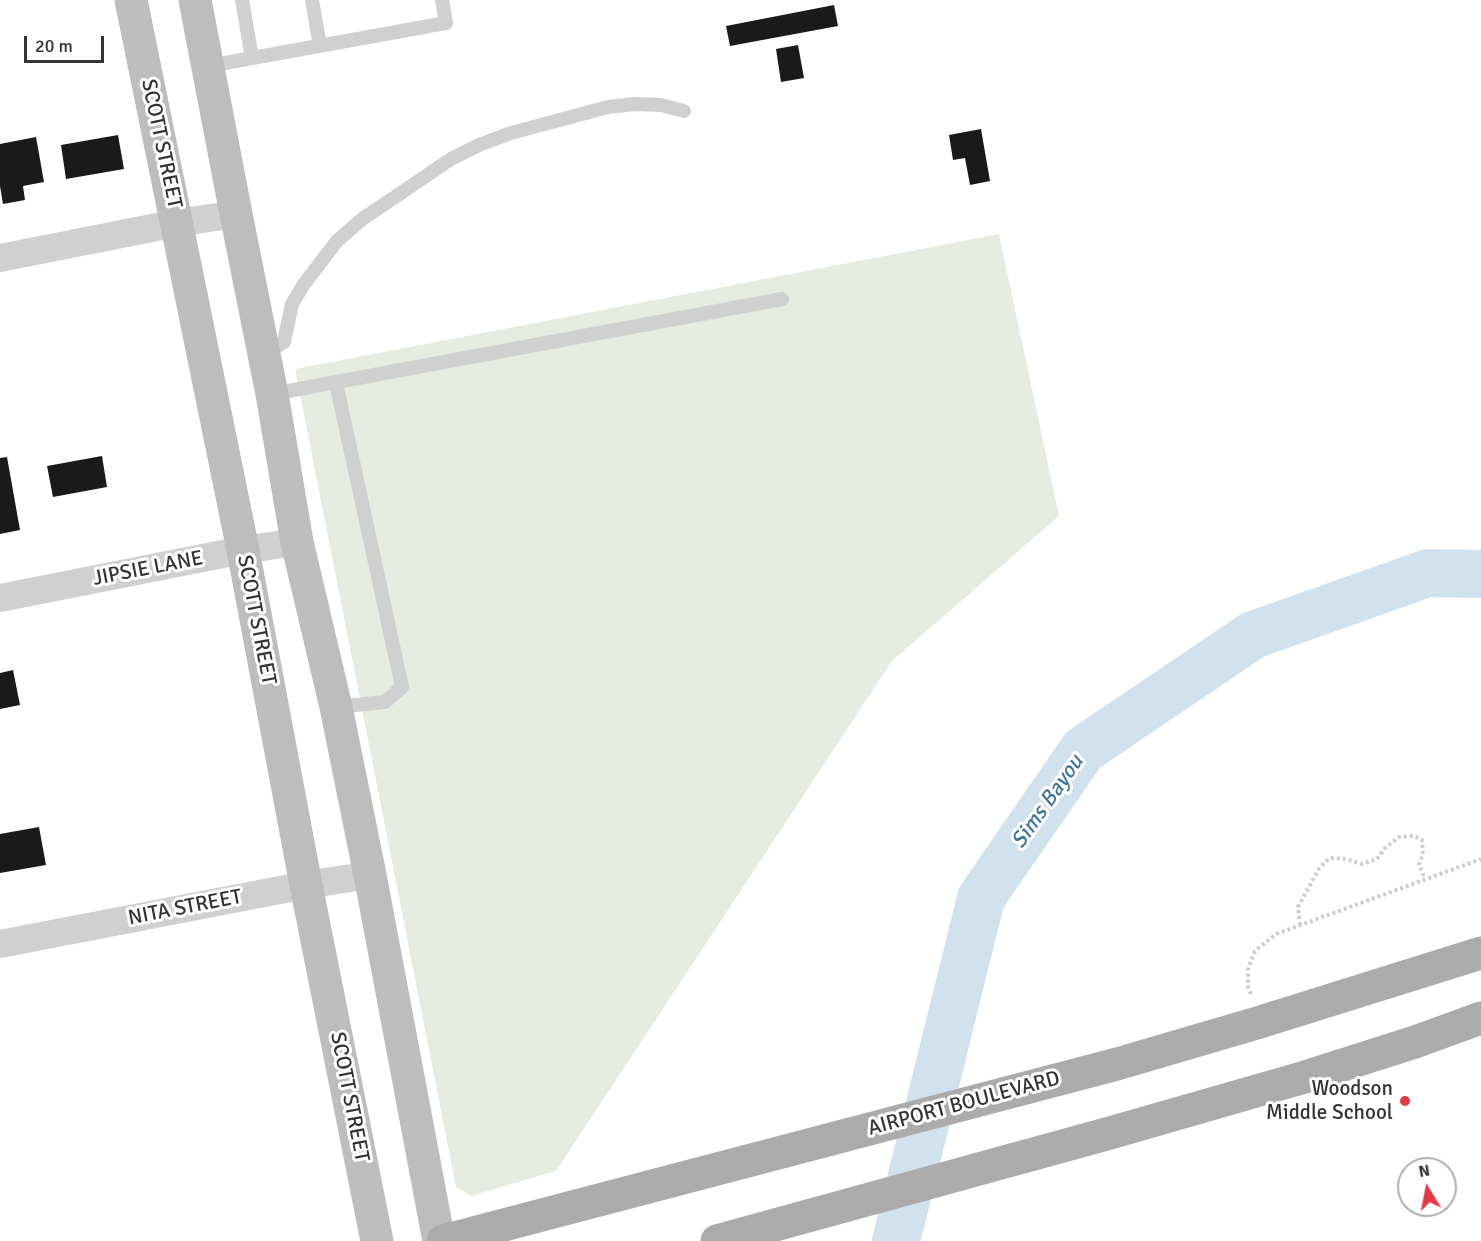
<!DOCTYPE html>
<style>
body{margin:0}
#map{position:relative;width:1481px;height:1241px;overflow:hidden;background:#fff;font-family:Signika,sans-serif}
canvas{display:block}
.north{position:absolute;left:1397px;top:1157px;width:60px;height:60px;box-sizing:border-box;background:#fff;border:2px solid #adadad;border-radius:50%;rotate:350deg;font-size:16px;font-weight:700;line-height:24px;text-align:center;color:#333}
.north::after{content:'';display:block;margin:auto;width:21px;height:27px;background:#e63946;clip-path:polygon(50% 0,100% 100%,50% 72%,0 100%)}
.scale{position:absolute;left:24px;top:36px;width:80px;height:27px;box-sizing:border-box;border:3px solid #333;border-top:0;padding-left:8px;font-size:18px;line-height:21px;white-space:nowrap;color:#333;-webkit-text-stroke:4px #fff;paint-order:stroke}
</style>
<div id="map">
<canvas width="1481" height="1241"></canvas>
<div class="north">N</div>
<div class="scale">20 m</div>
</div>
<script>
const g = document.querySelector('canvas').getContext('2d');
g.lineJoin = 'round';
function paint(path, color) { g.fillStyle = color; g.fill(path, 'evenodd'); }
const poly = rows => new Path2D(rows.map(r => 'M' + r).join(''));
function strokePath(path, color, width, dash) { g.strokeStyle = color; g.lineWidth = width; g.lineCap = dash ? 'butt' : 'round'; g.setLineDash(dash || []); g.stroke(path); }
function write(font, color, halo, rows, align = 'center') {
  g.font = font + ' Signika,sans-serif'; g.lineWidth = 6; g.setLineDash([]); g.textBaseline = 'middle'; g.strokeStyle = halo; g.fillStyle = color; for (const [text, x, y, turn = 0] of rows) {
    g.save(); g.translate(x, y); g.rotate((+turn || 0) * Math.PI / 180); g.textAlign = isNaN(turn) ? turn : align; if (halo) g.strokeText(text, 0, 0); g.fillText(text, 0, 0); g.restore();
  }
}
const green = poly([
 [999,234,1059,516,892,661,556,1171,471,1196,456,1187,295,369]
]);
const river = poly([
 [896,1241,981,898,1083,750,1253,635,1428,573,1481,574]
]);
const building = poly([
 [834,5,838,26,730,46,726,26],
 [798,45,804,78,781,82,776,49],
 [981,129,990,181,970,185,965,158,953,160,949,135],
 [118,135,124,169,66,179,61,145],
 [36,137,44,182,23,186,25,200,3,204,0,186,0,144],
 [102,456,107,487,53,497,47,466],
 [7,457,20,530,0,534,0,458],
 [13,670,20,705,0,709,0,673],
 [39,827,46,865,0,873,0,834]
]);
const path = poly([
 [1300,925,1298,907,1320,867,1330,858,1346,859,1362,864,1377,859,1385,848,1399,837,1414,836,1422,840,1423,854,1419,864,1424,877],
 [1251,994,1248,986,1248,969,1255,951,1276,934,1481,859]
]);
const lane = poly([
 [242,0,252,58],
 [312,0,320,46],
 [208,66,446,23,442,0],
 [264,355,284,342,292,304,304,284,337,241,361,220,451,159,479,145,511,133,608,107,635,104,661,105,684,111],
 [336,383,402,687,385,702,336,707],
 [272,394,782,299]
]);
const street = poly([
 [0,258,177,223,236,214],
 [0,598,243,550,297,542],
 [0,944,306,885,370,875]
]);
const secondary = poly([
 [131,0,243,550,306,885,377,1241],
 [195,0,236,214,272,394,297,542,336,707,370,875,439,1241]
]);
const primary = poly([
 [443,1241,1117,1064,1257,1023,1481,953],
 [717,1241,1110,1133,1305,1077,1415,1042,1481,1018]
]);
const markers = [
 [1405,1101,6,"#e63946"]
];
const streetNames = [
 ["SCOTT STREET",161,144,78],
 ["JIPSIE LANE",148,569,-11],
 ["SCOTT STREET",256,620,79],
 ["NITA STREET",185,908,-11],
 ["SCOTT STREET",349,1097,79],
 ["AIRPORT BOULEVARD",964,1104,-15]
];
const poiNames = [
 ["Woodson",1393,1089],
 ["Middle School",1393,1113]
];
const waterNames = [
 ["Sims Bayou",1048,802,-55]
];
paint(green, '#e6ecdf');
strokePath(river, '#cfe2ee', 48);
paint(building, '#1a1a1a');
strokePath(path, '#cdcdcd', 4, [3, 3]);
strokePath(lane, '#d0d0d0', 14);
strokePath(street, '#d0d0d0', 28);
strokePath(secondary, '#bdbdbd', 33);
strokePath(primary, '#ababab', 33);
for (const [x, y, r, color] of markers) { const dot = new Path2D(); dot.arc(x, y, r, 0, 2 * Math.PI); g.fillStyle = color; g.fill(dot); strokePath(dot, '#fff', 2); }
write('21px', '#333', '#fff', streetNames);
write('21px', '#333', '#fff', poiNames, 'right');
write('italic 22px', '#3f7597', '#fff', waterNames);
</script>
